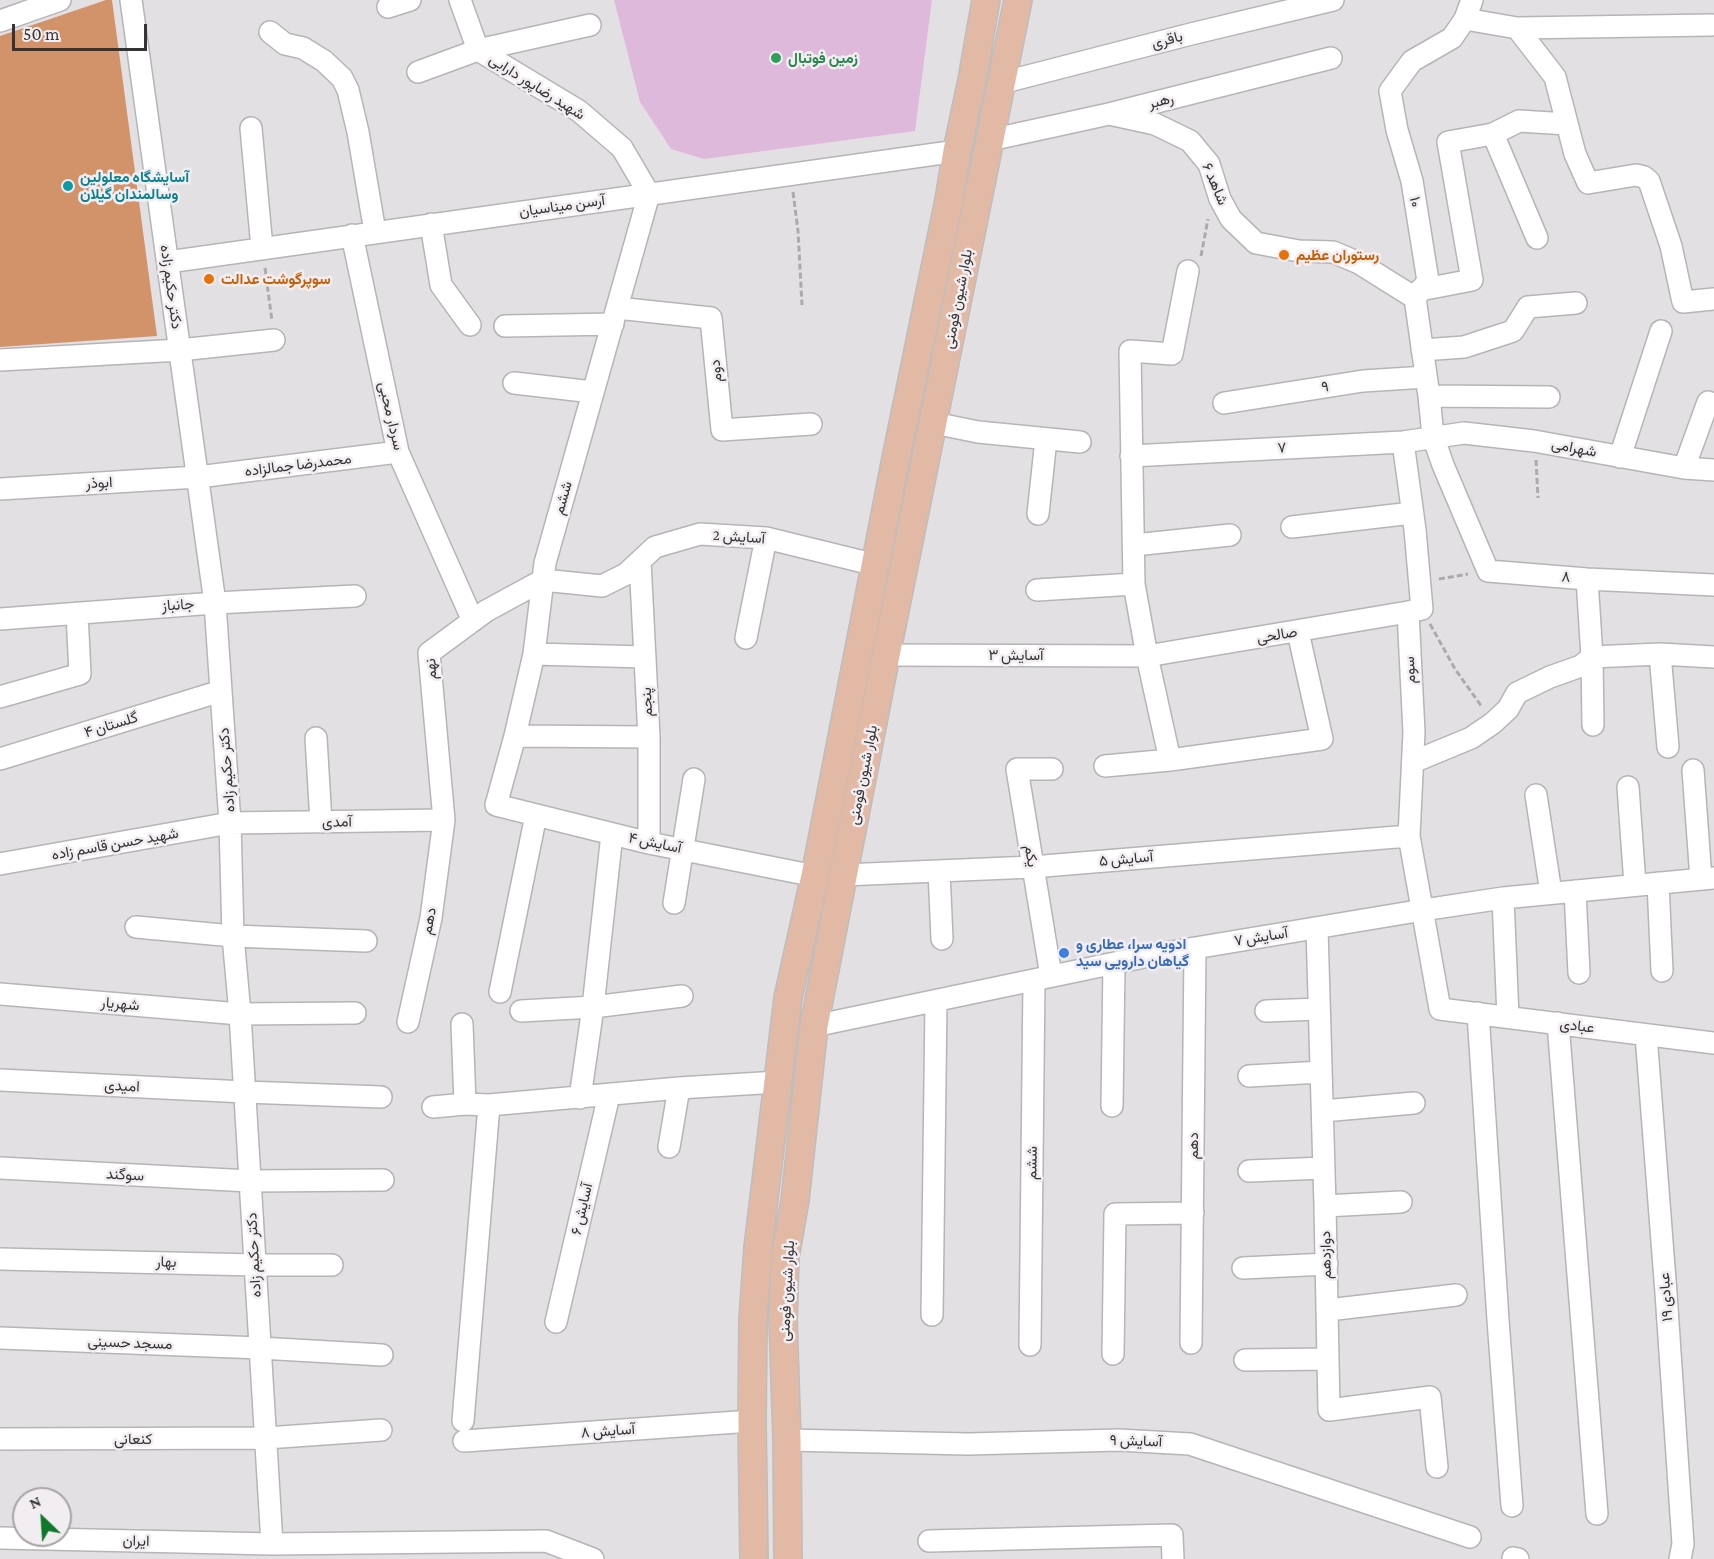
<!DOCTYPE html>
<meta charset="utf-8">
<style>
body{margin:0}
#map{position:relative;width:1714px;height:1559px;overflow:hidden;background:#e3e0e3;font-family:"Crimson Pro",serif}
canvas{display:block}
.north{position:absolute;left:12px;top:1487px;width:60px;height:60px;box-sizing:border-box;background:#f1edf0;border:2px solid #a6a3a5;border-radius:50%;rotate:335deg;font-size:16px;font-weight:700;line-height:24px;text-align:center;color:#353435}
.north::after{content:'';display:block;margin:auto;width:21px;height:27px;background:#0e782b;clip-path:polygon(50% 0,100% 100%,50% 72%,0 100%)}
.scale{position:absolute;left:12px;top:24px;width:135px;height:27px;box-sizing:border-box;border:3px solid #353435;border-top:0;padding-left:8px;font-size:18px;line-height:21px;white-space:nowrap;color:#353435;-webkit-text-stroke:4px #f1edf0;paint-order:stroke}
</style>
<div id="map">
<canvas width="1714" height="1559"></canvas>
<div class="north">N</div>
<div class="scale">50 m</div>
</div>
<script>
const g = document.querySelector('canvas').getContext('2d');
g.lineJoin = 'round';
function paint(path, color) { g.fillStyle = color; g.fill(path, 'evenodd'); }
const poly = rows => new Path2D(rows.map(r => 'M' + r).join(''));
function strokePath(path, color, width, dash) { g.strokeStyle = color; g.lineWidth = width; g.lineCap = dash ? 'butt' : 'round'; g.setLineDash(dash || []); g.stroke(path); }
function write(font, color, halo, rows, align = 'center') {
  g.font = font + ' "Crimson Pro",Vazirmatn,serif'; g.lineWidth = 5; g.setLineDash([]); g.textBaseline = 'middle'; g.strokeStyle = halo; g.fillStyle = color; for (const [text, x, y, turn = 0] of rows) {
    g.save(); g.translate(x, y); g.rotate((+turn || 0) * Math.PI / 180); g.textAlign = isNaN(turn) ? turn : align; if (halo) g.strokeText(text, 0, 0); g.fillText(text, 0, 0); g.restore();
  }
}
const green = poly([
 [614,0,932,0,915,131,704,159,671,149,640,102]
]);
const building = poly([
 [106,0,112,0,157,336,0,347,0,36]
]);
const path = poly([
 [793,192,798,231,802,305],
 [1201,256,1208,219],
 [265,268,272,321],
 [1536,460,1538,498],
 [1439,579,1468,574],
 [1430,624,1455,669,1482,707]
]);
const minor = poly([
 [131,0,215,603,230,823,233,936,240,1014,272,1544],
 [460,0,478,50,579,111,622,148,649,194,545,563,534,654,515,736,496,805,649,843,815,876],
 [1472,0,1465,19,1452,38,1412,61,1390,91,1397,130,1412,181,1428,281,1415,298,1429,396,1433,436,1443,465,1488,571,1587,579,1714,585],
 [388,7,410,0],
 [1465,19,1517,28,1712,25],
 [0,21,60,0],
 [1517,28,1555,77,1575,154,1588,183,1636,175,1644,177,1649,181,1671,246,1683,302,1714,299],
 [270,32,285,44,303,48,324,61,342,78,348,90,358,132,375,232],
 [418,72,478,50,590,25],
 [1001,83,1191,34,1333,0],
 [1109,114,1155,124,1190,141,1209,164,1220,199,1231,219,1256,243,1299,251,1333,252,1359,263,1415,298],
 [251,128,262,248],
 [1493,134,1537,238],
 [990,140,1109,114,1331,58],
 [431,224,441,285,470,325],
 [352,235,398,452,473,621],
 [168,262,957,151],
 [1420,290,1472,280,1448,142,1493,134,1519,121,1567,124],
 [617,308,711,318,722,430,811,424],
 [505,326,613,324],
 [1422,350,1464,347,1513,331,1528,307,1576,303],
 [0,360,180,350,274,340],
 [514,383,593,392],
 [1429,396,1549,397],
 [1224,403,1363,381,1426,377],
 [934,423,978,432,1080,442],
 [1403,442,1415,530,1422,609,1408,612,1414,732,1409,836,1440,1009,1714,1043],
 [1131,456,1403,442,1464,433,1534,441,1684,468,1714,470],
 [1620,457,1661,331],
 [1684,468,1708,402],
 [0,489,198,477,398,452],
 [1038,514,1046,439],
 [1292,527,1412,513],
 [1134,545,1230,535],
 [640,561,649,737,649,843],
 [1587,579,1592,657,1593,725],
 [1037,590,1134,584],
 [0,619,215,603,355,596],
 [746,638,766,538],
 [534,654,645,657],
 [1660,654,1668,747],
 [886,655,1147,656,1408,612],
 [0,697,80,674,77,613],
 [515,736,649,737],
 [316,738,321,822],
 [0,759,221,691],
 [1170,760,1147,656,1134,584,1130,351,1172,354,1188,271],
 [1413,762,1471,738,1493,723,1508,709,1517,693,1550,677,1581,666,1592,657,1660,654,1714,657],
 [1105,766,1170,760,1322,739,1298,632],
 [1693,770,1701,879],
 [1628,787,1635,885],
 [1536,795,1551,893],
 [0,864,230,823,444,820],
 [939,871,942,939],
 [844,875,1032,867,1409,836],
 [1658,883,1662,971],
 [1575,891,1579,973],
 [1503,898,1508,1017],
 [674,903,694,779],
 [136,927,233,936,366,941],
 [1317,928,1325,1206,1329,1410,1430,1397,1437,1467],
 [1051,976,1017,769,1052,769],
 [500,992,536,815],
 [0,994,240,1014,355,1013],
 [521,1011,593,1007,682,996],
 [1266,1011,1319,1009],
 [1478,1013,1498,1320,1512,1506],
 [408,1022,431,918,444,820,429,653,486,611,543,580,602,586,626,574,655,547,700,534,766,538,876,565],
 [1558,1023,1597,1514],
 [462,1024,465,1104],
 [814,1026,1153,955,1423,910,1503,898,1714,878],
 [1646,1035,1666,1293,1683,1544,1680,1559],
 [1249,1076,1321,1072],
 [0,1080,245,1092,381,1097],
 [580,1098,593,1007,612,834],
 [1112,1106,1114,963],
 [433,1107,465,1104,489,1105,679,1088,778,1082],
 [1323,1111,1414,1103],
 [669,1147,679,1088],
 [0,1168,250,1181,383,1180],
 [1249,1171,1324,1168],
 [1325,1206,1401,1202],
 [0,1259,255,1265,332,1265],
 [1243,1268,1327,1264],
 [1328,1310,1456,1295],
 [932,1315,936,1001],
 [556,1322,609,1095],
 [0,1338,260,1348,382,1355],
 [1191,1343,1195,948],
 [1030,1345,1034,980],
 [1113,1354,1115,1214,1193,1213],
 [1245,1360,1328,1359],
 [463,1421,489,1105],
 [0,1439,266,1438,381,1430],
 [787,1440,968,1444,1119,1440,1190,1444,1470,1537],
 [464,1441,752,1421],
 [0,1538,272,1544,546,1541,593,1559],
 [929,1541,1172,1535,1173,1559],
 [1513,1558,1518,1559]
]);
const major = poly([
 [754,1559,752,1421,753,1319,758,1248,788,998,815,876,896,458,949,200,957,151,972,80,986,0],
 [788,1559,787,1440,783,1320,785,1257,795,1200,814,1026,886,655,1018,0]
]);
const markers = [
 [776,58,6,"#2e9e5b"],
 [68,186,6,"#0f9aa8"],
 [1284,255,6,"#e8710a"],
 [209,279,6,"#e8710a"],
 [1064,953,6,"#3f7fe0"]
];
const streetNames = [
 ["باقری",1167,40,-15],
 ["شهید رضاپور دارابی",537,87,32],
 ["رهبر",1161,101,-14],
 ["شاهد ۶",1215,184,67],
 ["۱۰",1415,202,81],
 ["آرسن میناسیان",562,206,-8],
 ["دکتر حکیم زاده",171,287,82],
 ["بلوار شیون فومنی",958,299,-79],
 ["دوم",716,371,-96],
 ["۹",1325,387,-9],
 ["سردار محبی",391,416,77],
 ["۷",1282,448,-3],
 ["شهرامی",1574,448,11],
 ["محمدرضا جمالزاده",298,465,-7],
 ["ابوذر",99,483,-3],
 ["ششم",563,498,-74],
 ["آسایش 2",739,537,4],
 ["۸",1566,577,4],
 ["جانباز",178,605,-4],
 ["صالحی",1277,635,-9],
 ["آسایش ۳",1016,655],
 ["نهم",431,669,-93],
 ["سوم",1410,670,-93],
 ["پنجم",647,702,-93],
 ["گلستان ۴",111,725,-17],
 ["دکتر حکیم زاده",227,770,-94],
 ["بلوار شیون فومنی",863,775,-79],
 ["آمدی",337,822,-1],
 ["آسایش ۴",655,843,12],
 ["شهید حسن قاسم زاده",115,844,-10],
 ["یکم",1031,856,81],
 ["آسایش ۵",1126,859,-5],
 ["دهم",429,921,-79],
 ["آسایش ۷",1261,937,-9],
 ["شهریار",120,1004,5],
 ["عبادی",1577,1026,7],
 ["امیدی",122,1086,3],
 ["دهم",1193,1146,-90],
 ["ششم",1032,1163,-89],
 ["سوگند",125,1175,3],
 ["آسایش ۶",582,1209,-77],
 ["دکتر حکیم زاده",254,1255,-93],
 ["دوازدهم",1326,1255,-91],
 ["بهار",166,1262,1],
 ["بلوار شیون فومنی",787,1291,-87],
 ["عبادی ۱۹",1666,1297,-94],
 ["مسجد حسینی",130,1343,2],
 ["آسایش ۸",608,1431,-4],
 ["کنعانی",133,1439],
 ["آسایش ۹",1136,1441,2],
 ["ایران",136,1541,1]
];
const leisureNames = [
 ["زمین فوتبال",788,58]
];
const cultureNames = [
 ["آسایشگاه معلولین",80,177],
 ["وسالمندان گیلان",80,194]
];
const foodNames = [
 ["رستوران عظیم",1296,255],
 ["سوپرگوشت عدالت",221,279]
];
const shopNames = [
 ["ادویه سرا، عطاری و",1076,944],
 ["گیاهان دارویی سید",1076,961]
];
paint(green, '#deb9db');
paint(building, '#d2936b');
strokePath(minor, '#b7b4b7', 24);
strokePath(major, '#bebebe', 30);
strokePath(path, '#adaaad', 3, [6, 3]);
strokePath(minor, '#fff', 21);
strokePath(major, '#e2b9a5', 27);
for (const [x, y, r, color] of markers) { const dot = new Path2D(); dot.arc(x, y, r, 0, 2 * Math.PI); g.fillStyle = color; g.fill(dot); strokePath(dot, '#f1edf0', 2); }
write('15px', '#353435', '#f1edf0', streetNames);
write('bold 15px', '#27864d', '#f1edf0', leisureNames, 'left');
write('bold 15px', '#0d838f', '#f1edf0', cultureNames, 'left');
write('bold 15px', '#c56008', '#f1edf0', foodNames, 'left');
write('bold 15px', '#366cbe', '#f1edf0', shopNames, 'left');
</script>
